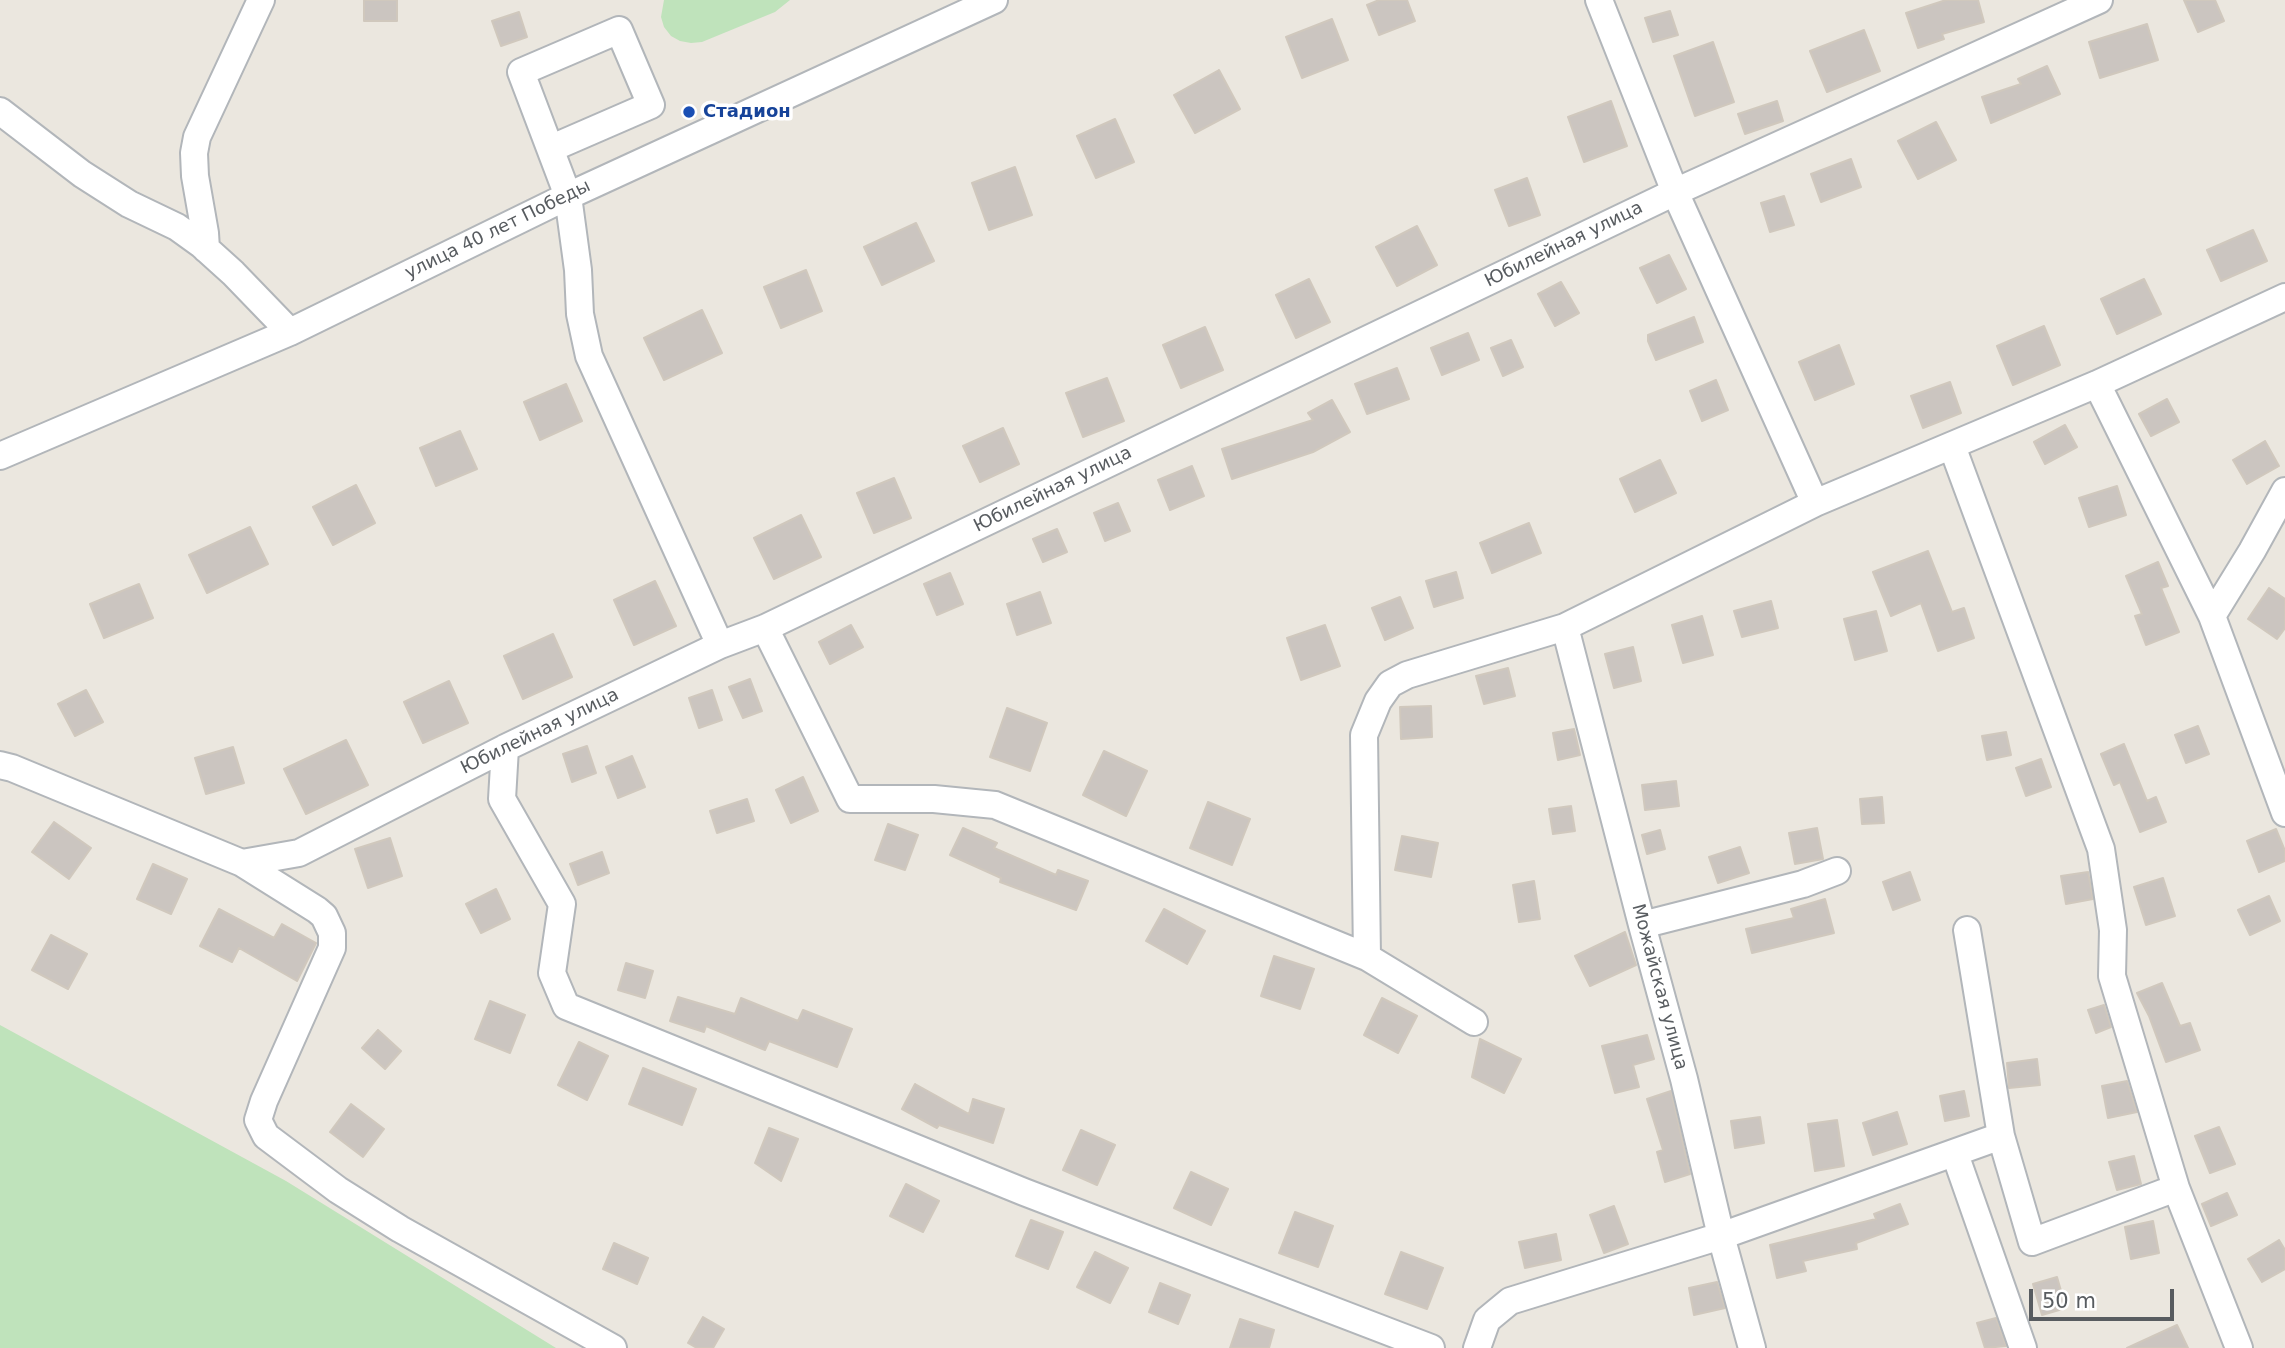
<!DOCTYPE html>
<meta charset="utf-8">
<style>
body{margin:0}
#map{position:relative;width:2285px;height:1348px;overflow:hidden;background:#ebe7df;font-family:"DejaVu Sans",sans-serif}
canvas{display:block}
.scale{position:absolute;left:2029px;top:1289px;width:145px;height:32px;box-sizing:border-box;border:4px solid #585c60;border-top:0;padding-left:9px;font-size:21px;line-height:24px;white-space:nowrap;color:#585c60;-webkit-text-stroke:5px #fff;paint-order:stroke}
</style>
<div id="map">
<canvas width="2285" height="1348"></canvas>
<div class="scale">50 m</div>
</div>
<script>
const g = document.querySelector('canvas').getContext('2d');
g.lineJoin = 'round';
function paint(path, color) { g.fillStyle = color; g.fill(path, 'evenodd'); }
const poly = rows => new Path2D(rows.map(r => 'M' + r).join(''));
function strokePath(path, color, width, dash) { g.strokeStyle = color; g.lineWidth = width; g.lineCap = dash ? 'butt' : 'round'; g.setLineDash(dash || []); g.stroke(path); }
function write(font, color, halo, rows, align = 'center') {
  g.font = font + ' "DejaVu Sans",sans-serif'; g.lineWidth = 7; g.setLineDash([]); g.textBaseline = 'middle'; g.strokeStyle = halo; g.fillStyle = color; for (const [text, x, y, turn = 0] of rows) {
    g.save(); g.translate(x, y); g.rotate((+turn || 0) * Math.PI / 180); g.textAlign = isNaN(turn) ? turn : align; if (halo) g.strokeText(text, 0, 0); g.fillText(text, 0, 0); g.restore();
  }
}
const green = poly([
 [664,0,790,0,775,12,702,42,691,43,680,41,671,36,664,27,661,17],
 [0,1025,286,1181,556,1348,0,1348]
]);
const building = poly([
 [364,0,397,0,397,21,364,21,364,0],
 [1379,0,1407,0,1415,21,1379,35,1367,5,1379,0],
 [1946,0,1978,0,1984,22,1942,34,1944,39,1918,48,1906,13,1946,0],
 [2184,0,2215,0,2224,21,2198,32,2184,0],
 [1670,11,1678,35,1653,42,1645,18,1670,11],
 [519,12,527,37,501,46,492,21,519,12],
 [1332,19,1348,60,1302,78,1286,37,1332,19],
 [2147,24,2158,60,2100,78,2089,42,2147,24],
 [1864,30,1880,71,1827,92,1810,51,1864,30],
 [1713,42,1734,102,1695,116,1674,56,1713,42],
 [2047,66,2060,94,1991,123,1982,97,2021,84,2018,79,2047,66],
 [1219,70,1240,109,1195,133,1174,95,1219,70],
 [1611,101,1627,146,1584,162,1568,117,1611,101],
 [1777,101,1783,121,1745,134,1738,114,1777,101],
 [1115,119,1134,162,1096,178,1077,136,1115,119],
 [1936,122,1956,160,1918,179,1898,141,1936,122],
 [1851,159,1861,187,1821,202,1811,174,1851,159],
 [1015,167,1032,215,989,230,972,183,1015,167],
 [1527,178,1540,215,1509,226,1495,190,1527,178],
 [1784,196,1794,225,1770,232,1761,203,1784,196],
 [916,223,934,261,882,285,864,247,916,223],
 [1417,226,1437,265,1397,286,1376,247,1417,226],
 [2253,230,2267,261,2221,281,2207,250,2253,230],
 [1669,255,1686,289,1657,303,1640,268,1669,255],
 [806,270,822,311,781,328,764,287,806,270],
 [1309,279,1330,322,1296,338,1276,295,1309,279],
 [2144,279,2161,314,2117,334,2101,299,2144,279],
 [1561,282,1579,313,1555,326,1538,294,1561,282],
 [702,310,722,353,664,380,644,338,702,310],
 [1694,317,1703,342,1656,360,1648,341,1648,335,1694,317],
 [2044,326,2060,365,2013,385,1997,346,2044,326],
 [1205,327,1223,370,1181,388,1163,345,1205,327],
 [1468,333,1479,360,1442,375,1431,348,1468,333],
 [1511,340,1523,367,1503,376,1491,348,1511,340],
 [1839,345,1854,384,1815,400,1799,362,1839,345],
 [1397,368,1409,399,1367,414,1355,384,1397,368],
 [1107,378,1124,421,1083,437,1066,393,1107,378],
 [1716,380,1728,410,1702,421,1690,391,1716,380],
 [1950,382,1961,413,1923,428,1911,396,1950,382],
 [566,384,582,421,540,440,524,402,566,384],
 [2167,399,2179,422,2151,436,2139,414,2167,399],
 [1332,400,1350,432,1313,452,1232,479,1222,449,1313,420,1308,413,1332,400],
 [2065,425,2077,447,2045,464,2034,442,2065,425],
 [1003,428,1019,464,980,482,963,446,1003,428],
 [460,431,477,469,436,486,420,448,460,431],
 [2265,441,2279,466,2247,484,2233,460,2265,441],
 [1660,460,1676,493,1635,512,1620,479,1660,460],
 [1192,466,1204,496,1170,510,1158,480,1192,466],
 [894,478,911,518,874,533,857,493,894,478],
 [356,485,375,523,333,545,313,507,356,485],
 [2117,486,2126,515,2089,527,2079,498,2117,486],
 [1118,503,1130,531,1105,541,1094,513,1118,503],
 [801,515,821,557,774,579,754,538,801,515],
 [1529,523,1541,553,1492,573,1480,543,1529,523],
 [250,527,268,564,207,593,189,555,250,527],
 [1057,529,1067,552,1043,562,1033,539,1057,529],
 [1928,551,1952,612,1964,608,1974,638,1938,651,1921,603,1891,616,1873,572,1928,551],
 [2158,562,2168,586,2161,588,2179,632,2146,645,2135,616,2142,614,2126,576,2158,562],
 [1456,572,1463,598,1434,607,1426,581,1456,572],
 [950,573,963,604,937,615,924,584,950,573],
 [655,581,676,626,634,645,614,600,655,581],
 [139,584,153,618,104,638,90,604,139,584],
 [2269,588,2285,599,2285,628,2277,639,2248,619,2269,588],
 [1040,592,1051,623,1017,635,1007,604,1040,592],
 [1400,597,1413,628,1385,640,1372,608,1400,597],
 [1771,601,1778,628,1742,637,1734,611,1771,601],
 [1876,611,1887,651,1855,660,1844,619,1876,611],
 [1702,616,1713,655,1683,663,1672,625,1702,616],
 [851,625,863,647,830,664,819,642,851,625],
 [1325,625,1340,666,1301,680,1287,638,1325,625],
 [553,634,572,677,523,699,504,656,553,634],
 [1633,647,1641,681,1614,688,1605,654,1633,647],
 [1508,668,1515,696,1484,704,1476,676,1508,668],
 [750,679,762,711,743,718,729,687,750,679],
 [449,681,468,723,423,743,404,702,449,681],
 [86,690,103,722,75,736,58,704,86,690],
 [712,690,722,720,699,728,689,698,712,690],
 [1431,706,1432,737,1401,739,1400,707,1431,706],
 [1007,708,1047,723,1030,771,990,757,1007,708],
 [2198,726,2209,754,2186,763,2175,735,2198,726],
 [1574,729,1580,755,1558,760,1553,733,1574,729],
 [2006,732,2011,755,1987,760,1982,736,2006,732],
 [346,740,368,785,306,814,284,769,346,740],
 [2124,744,2147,801,2156,797,2166,822,2140,832,2120,782,2114,785,2101,754,2124,744],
 [587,746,596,773,572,782,563,754,587,746],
 [233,747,244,783,206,794,195,758,233,747],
 [1104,751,1147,771,1126,816,1083,795,1104,751],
 [632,756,645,787,618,798,606,767,632,756],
 [2041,759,2051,787,2026,796,2016,768,2041,759],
 [803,777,818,811,791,823,776,790,803,777],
 [1676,781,1679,806,1645,810,1642,785,1676,781],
 [1882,797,1884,823,1862,824,1860,799,1882,797],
 [747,799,754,821,717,833,710,811,747,799],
 [1208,802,1250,819,1232,865,1190,848,1208,802],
 [1571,806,1575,831,1553,834,1549,809,1571,806],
 [54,822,91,848,69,879,32,852,54,822],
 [888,824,918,835,905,870,875,860,888,824],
 [963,828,997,843,994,848,1056,875,1058,870,1088,881,1076,910,1000,882,1001,878,950,855,963,828],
 [1817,828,1823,859,1795,864,1789,833,1817,828],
 [2276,829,2285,851,2285,861,2259,872,2247,841,2276,829],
 [1660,830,1665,849,1647,854,1642,835,1660,830],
 [1402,836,1438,843,1431,877,1395,870,1402,836],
 [390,838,402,876,368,888,355,849,390,838],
 [1740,847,1749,873,1718,883,1709,857,1740,847],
 [602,852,609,873,578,885,570,864,602,852],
 [153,864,187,879,171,914,137,899,153,864],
 [1910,872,1920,900,1893,910,1883,882,1910,872],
 [2088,872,2093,899,2066,904,2061,876,2088,872],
 [2163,878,2175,916,2146,925,2134,887,2163,878],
 [1534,881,1540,919,1519,922,1513,885,1534,881],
 [496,889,510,919,481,933,466,904,496,889],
 [2269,896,2280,921,2250,935,2238,910,2269,896],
 [1825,899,1834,933,1752,953,1746,929,1794,918,1791,909,1825,899],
 [219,909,274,938,282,924,316,943,297,981,239,948,232,962,200,946,219,909],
 [1164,909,1205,931,1187,964,1146,941,1164,909],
 [1625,932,1636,965,1590,986,1575,956,1625,932],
 [51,935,87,954,68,989,32,970,51,935],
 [1274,956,1314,969,1300,1009,1261,996,1274,956],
 [626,963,653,971,645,998,618,990,626,963],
 [2162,983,2180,1026,2190,1023,2200,1050,2166,1062,2149,1016,2137,993,2162,983],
 [678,997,735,1014,741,998,798,1021,803,1010,852,1029,837,1067,769,1041,765,1050,706,1026,704,1032,670,1021,678,997],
 [1382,998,1417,1016,1398,1053,1364,1035,1382,998],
 [490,1001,525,1015,510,1053,475,1039,490,1001],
 [2104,1005,2111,1027,2096,1033,2088,1010,2104,1005],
 [378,1030,401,1051,385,1069,362,1048,378,1030],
 [1647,1035,1654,1059,1633,1065,1639,1087,1615,1093,1602,1046,1647,1035],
 [1480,1039,1521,1059,1504,1093,1472,1077,1480,1039],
 [579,1042,608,1056,587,1100,558,1085,579,1042],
 [2037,1059,2040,1085,2009,1088,2007,1063,2037,1059],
 [643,1068,696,1089,682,1125,629,1104,643,1068],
 [2127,1081,2137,1112,2108,1118,2102,1086,2127,1081],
 [915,1084,969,1114,973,1099,1004,1109,993,1143,939,1125,937,1128,902,1109,915,1084],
 [1671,1091,1690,1174,1665,1182,1657,1152,1663,1150,1647,1099,1671,1091],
 [1964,1091,1969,1116,1945,1121,1940,1096,1964,1091],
 [351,1104,384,1129,363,1157,330,1132,351,1104],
 [1897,1112,1907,1144,1873,1155,1863,1123,1897,1112],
 [1760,1117,1764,1143,1735,1148,1731,1121,1760,1117],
 [1837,1120,1844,1166,1815,1171,1808,1124,1837,1120],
 [2219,1127,2235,1164,2210,1173,2195,1136,2219,1127],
 [769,1128,798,1139,781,1181,755,1163,769,1128],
 [1081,1130,1115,1145,1097,1185,1063,1170,1081,1130],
 [2134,1156,2141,1184,2117,1190,2109,1162,2134,1156],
 [1191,1172,1228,1189,1211,1225,1174,1208,1191,1172],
 [906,1184,939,1201,923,1232,890,1216,906,1184],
 [2227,1193,2237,1215,2211,1226,2202,1204,2227,1193],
 [1900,1204,1908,1224,1856,1243,1857,1249,1803,1261,1806,1271,1777,1278,1770,1245,1876,1219,1874,1214,1900,1204],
 [1614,1206,1628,1244,1604,1253,1590,1215,1614,1206],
 [1295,1212,1333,1226,1318,1267,1279,1253,1295,1212],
 [1031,1220,1063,1232,1048,1269,1016,1256,1031,1220],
 [2153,1221,2159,1253,2131,1259,2125,1227,2153,1221],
 [1556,1234,1561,1260,1525,1268,1519,1242,1556,1234],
 [2279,1240,2285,1250,2285,1269,2262,1282,2248,1259,2279,1240],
 [614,1243,648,1258,637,1284,603,1269,614,1243],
 [1095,1252,1128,1268,1110,1303,1077,1287,1095,1252],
 [1401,1252,1443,1268,1427,1309,1385,1294,1401,1252],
 [2057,1277,2066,1308,2042,1315,2033,1284,2057,1277],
 [1717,1282,1725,1308,1694,1315,1689,1288,1717,1282],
 [1160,1283,1190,1295,1178,1324,1149,1312,1160,1283],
 [703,1317,724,1329,713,1348,697,1348,688,1343,703,1317],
 [1996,1318,2006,1346,1985,1348,1977,1323,1996,1318],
 [1240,1319,1274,1330,1269,1348,1230,1348,1240,1319],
 [2177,1325,2188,1348,2127,1348,2177,1325]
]);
const minor = poly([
 [1599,0,1675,192,1815,503],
 [0,111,82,174,129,204,177,227,202,245,233,273,290,332],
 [552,148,651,105,619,30,521,72,568,196,578,270,580,314,589,356,720,645],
 [206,249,205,233,195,176,194,153,197,137,261,0],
 [2097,384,2212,616],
 [1952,446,2101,849,2113,930,2112,976,2176,1188,2239,1348],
 [0,456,290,332,568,196,994,0],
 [2285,491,2252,551,2212,616,2285,813],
 [1565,627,1642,925,1684,1079,1721,1236,1752,1348],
 [765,628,850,799,934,799,995,805,1367,957],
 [505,748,502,799,562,904,552,973,566,1006,1024,1192,1431,1348],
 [0,765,12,768,242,863,299,853,505,748,720,645,765,628,1675,192,2099,0],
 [242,863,317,910,324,916,332,933,332,948,264,1101,258,1120,266,1136,338,1190,400,1229,613,1348],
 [1642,925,1803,884,1837,871],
 [1474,1022,1367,957,1364,735,1378,701,1390,684,1407,675,1565,627,1815,503,2097,384,2285,297],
 [2001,1136,2032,1242,2176,1188],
 [1955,1154,2023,1348],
 [1477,1348,1487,1320,1510,1301,1721,1236,2001,1136,1967,930]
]);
const markers = [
 [689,112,7,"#1a4fb4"]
];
const transitNames = [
 ["Стадион",703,112]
];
const streetNames = [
 ["улица 40 лет Победы",498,230,-26],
 ["Юбилейная улица",1564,245,-26],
 ["Юбилейная улица",1053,490,-26],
 ["Юбилейная улица",540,732,-26],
 ["Можайская улица",1659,987,75]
];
paint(green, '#bfe3bb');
paint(building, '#cbc5c0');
strokePath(building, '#d0c8bd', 2);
strokePath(minor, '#b2b6ba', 30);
strokePath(minor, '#fff', 26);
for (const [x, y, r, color] of markers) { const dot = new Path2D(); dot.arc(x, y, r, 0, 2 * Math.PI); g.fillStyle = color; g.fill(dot); strokePath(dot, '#fff', 2.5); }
write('bold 18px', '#164399', '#fff', transitNames, 'left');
write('18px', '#585c60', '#fff', streetNames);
</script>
